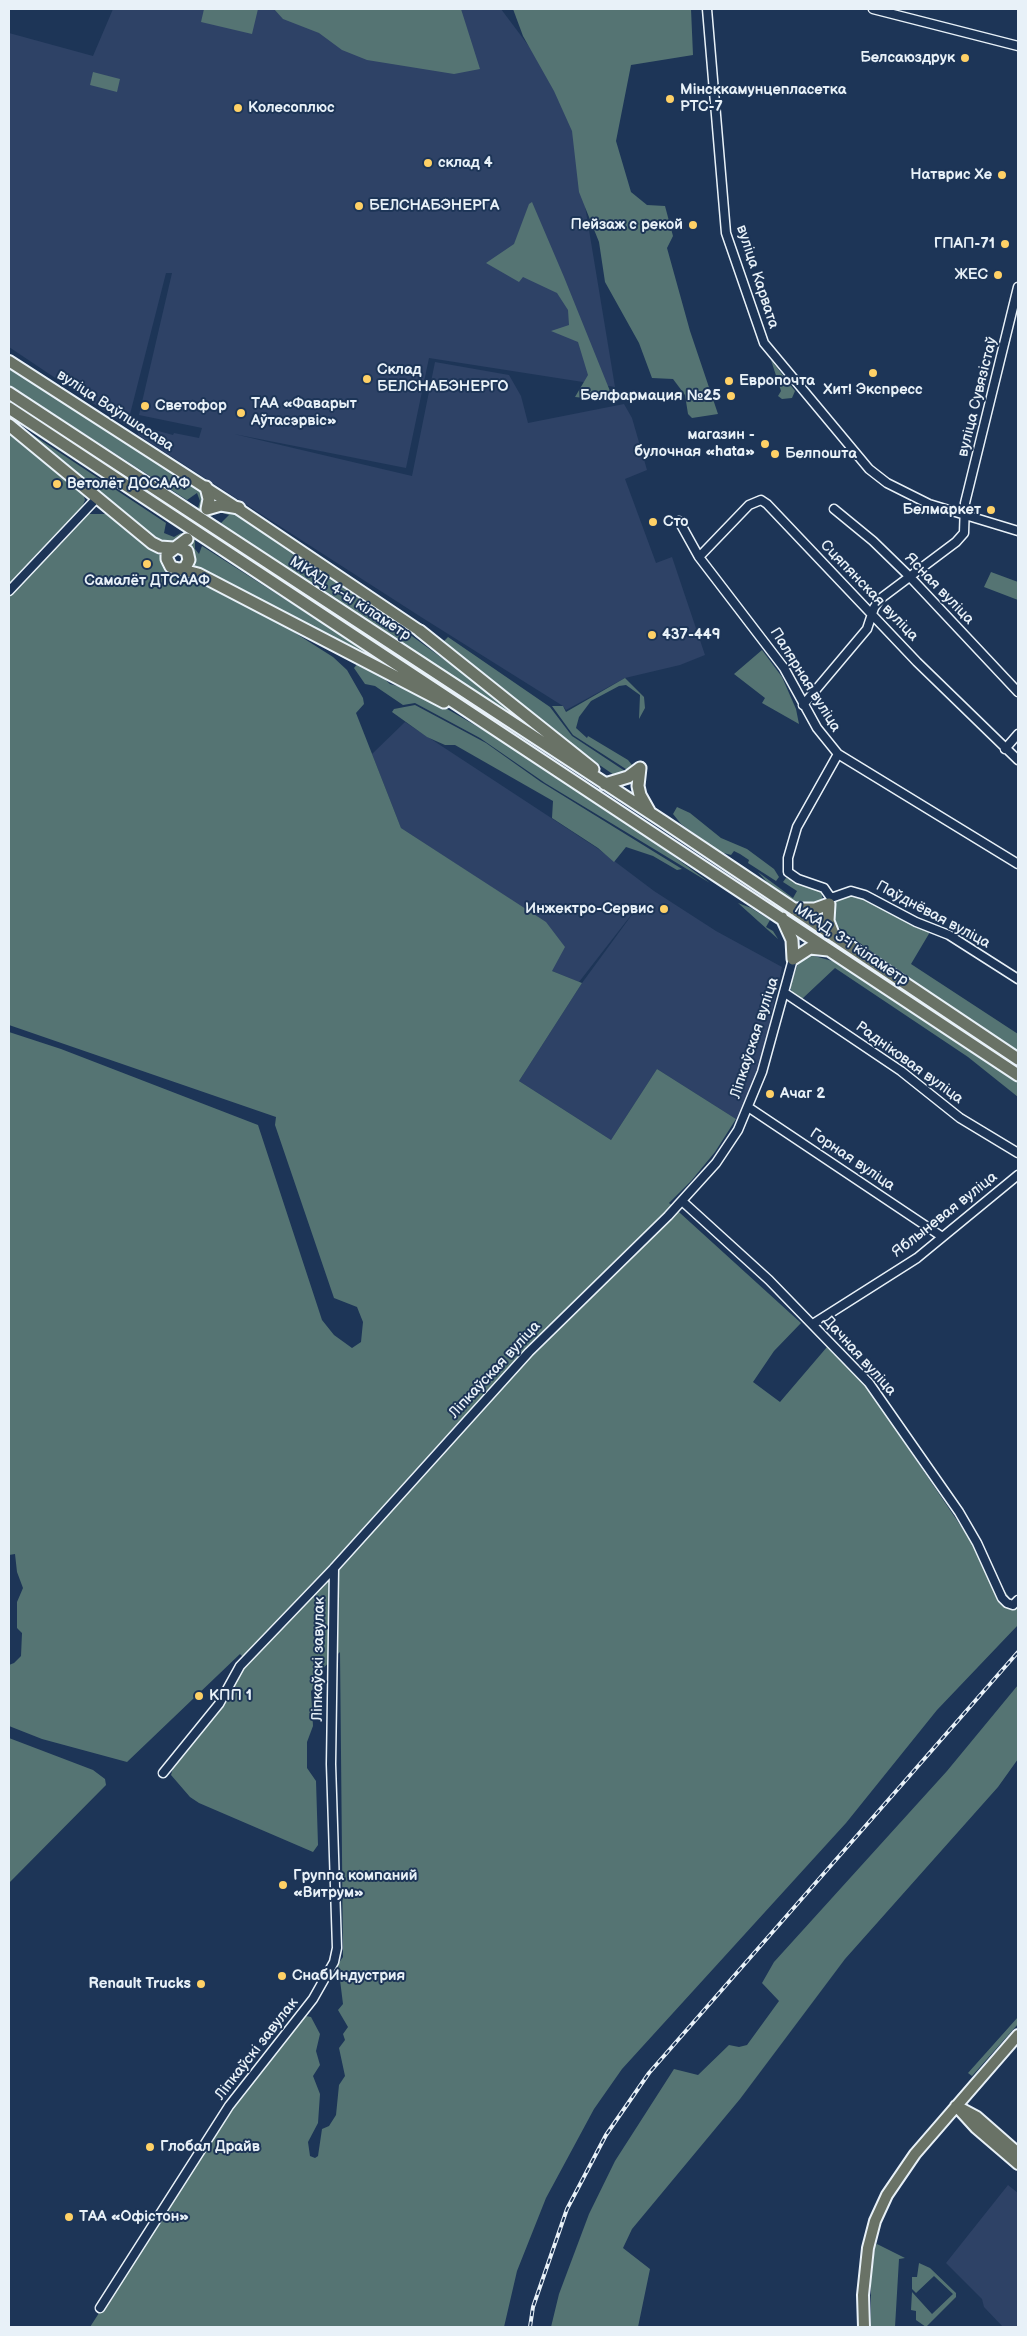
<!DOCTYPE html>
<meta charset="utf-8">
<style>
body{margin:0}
#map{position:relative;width:1027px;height:2336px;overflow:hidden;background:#1d3557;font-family:"Balsamiq Sans",sans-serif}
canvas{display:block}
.frame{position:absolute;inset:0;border:10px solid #e8f1f8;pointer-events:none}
</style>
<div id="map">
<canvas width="1027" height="2336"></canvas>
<div class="frame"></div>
</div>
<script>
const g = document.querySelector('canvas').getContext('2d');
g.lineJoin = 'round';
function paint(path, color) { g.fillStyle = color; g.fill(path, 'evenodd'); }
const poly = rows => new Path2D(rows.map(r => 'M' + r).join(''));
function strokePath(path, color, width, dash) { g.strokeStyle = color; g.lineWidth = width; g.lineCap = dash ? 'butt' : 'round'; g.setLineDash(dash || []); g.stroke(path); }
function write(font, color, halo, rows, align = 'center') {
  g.font = font + ' "Balsamiq Sans",sans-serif'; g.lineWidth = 4; g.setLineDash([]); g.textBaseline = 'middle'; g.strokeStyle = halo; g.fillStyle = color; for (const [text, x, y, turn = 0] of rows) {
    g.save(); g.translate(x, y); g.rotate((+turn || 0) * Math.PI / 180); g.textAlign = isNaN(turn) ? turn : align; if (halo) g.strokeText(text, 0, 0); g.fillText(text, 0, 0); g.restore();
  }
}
const built = poly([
 [113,9,501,9,567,97,615,387,429,358,406,468,234,434,412,476,435,362,509,375,521,396,528,423,624,404,632,418,647,470,625,479,656,563,672,557,705,655,680,665,625,678,566,710,563,706,421,617,138,435,140,426,173,435,174,433,199,438,202,428,139,415,172,273,166,273,127,426,9,347,9,33,93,56],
 [405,722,597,848,654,891,716,931,782,967,763,1054,752,1088,736,1119,657,1069,611,1140,519,1081,582,983,642,901,579,982,552,971,546,923,401,828,372,754],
 [1008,2185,1018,2193,1018,2327,1003,2327,984,2307,982,2299,946,2263]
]);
const green = poly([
 [204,9,258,9,252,34,201,22],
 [274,9,461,9,480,69,454,74,367,60,342,50,319,33,283,19],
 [513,9,691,9,693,55,631,65,616,141,631,192,647,205,665,206,673,236,667,248,690,331,718,414,692,418,688,414,685,395,673,379,652,378,639,343,605,282,599,242,579,192,572,131,554,91,523,36],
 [93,72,120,79,117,92,90,85],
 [532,202,564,277,614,401,575,397,588,375,578,342,551,331,569,325,568,310,557,293,523,277,519,282,486,263,514,244,529,204],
 [771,360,795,391,792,398,782,399,778,396,781,391],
 [9,368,198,488,202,497,200,509,198,508,200,501,197,493,187,500,9,385],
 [27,431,166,523,164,533,174,537,181,533,184,535,173,543,165,543,155,538,42,447],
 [9,432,83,493,85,500,82,507,90,514,106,514,161,556,166,566,188,574,198,582,270,617,333,657,347,670,363,698,364,704,356,713,401,828,546,922,565,947,552,971,582,983,519,1081,611,1140,657,1069,736,1119,715,1152,691,1181,669,1203,801,1323,774,1351,753,1382,780,1402,827,1347,866,1386,1015,1606,1018,1603,1018,1625,937,1710,846,1823,622,2069,594,2109,546,2198,517,2271,504,2327,90,2327,239,2096,306,2016,311,2017,320,2034,316,2051,320,2065,313,2076,320,2094,318,2123,308,2142,310,2156,315,2158,318,2156,322,2129,329,2126,336,2115,339,2085,345,2076,339,2048,345,2040,343,2034,348,2027,338,2010,343,2004,338,1964,343,1957,340,1652,317,1674,317,1685,311,1691,313,1726,307,1742,307,1768,316,1781,318,1845,313,1852,199,1803,190,1797,171,1775,175,1761,224,1705,245,1659,240,1654,127,1762,42,1739,9,1726,9,1665,14,1663,21,1656,22,1633,17,1628,17,1602,23,1588,17,1572,15,1554,9,1555,9,1032,61,1049,258,1125,322,1320,334,1335,352,1348,361,1342,363,1322,357,1307,334,1298,275,1125,276,1117,9,1025],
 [217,509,233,511,383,615,501,701,530,726,471,690,251,545,221,523,229,515,219,512,211,516,209,514],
 [193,539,195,541,195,549,199,554,202,546,389,666,387,670,202,572,192,563,189,547],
 [991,572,1018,582,1018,600,984,587],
 [448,637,550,707,572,736,628,773,618,776,614,775,572,746,443,642],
 [762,650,782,677,796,709,799,724,762,703,765,698,734,674],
 [358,663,380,675,390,684,418,692,497,738,650,839,710,883,545,783,480,738,415,703,403,705,375,686,365,684,354,668],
 [625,678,644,697,645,708,639,719,640,695,626,685,619,686,591,701,579,717,576,728,587,738,588,736,628,760,632,765,629,771,573,735,552,706,563,706,566,712],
 [415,705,486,743,541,782,682,869,677,870,653,856,626,847,614,862,598,848,552,818,553,801,455,745,445,745,427,737,392,712,394,709],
 [677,807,690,813,721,838,747,849,774,869,779,877,776,881,748,863,749,860,740,854,734,851,731,855,720,852,681,824,673,814],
 [758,872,793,898,797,891,783,882,786,878,821,890,823,901,821,904,801,906,774,890],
 [854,894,930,932,911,964,1018,1034,1018,1052,921,988,834,924,832,920,836,899],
 [738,903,751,908,770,920,766,927,773,931,778,939],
 [807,954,836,962,1018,1081,1018,1097,968,1057,835,968,802,999,793,993,790,988,798,963],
 [1018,1685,1018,1759,998,1787,845,1959,740,2099,632,2229,623,2248,650,2269,638,2327,551,2327,559,2294,589,2214,615,2161,674,2069,698,2075,729,2045,739,2047,747,2045,779,2001,762,1983,774,1962,947,1771],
 [9,1738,93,1770,105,1779,106,1785,9,1883],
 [1018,2017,1018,2024,972,2076,968,2073],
 [877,2244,905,2258,899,2259,895,2327,871,2327,871,2278,875,2246],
 [919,2263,930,2268,956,2293,956,2297,926,2327,916,2320,916,2311,911,2310,912,2292,932,2314,953,2294,934,2276,916,2293,912,2289,912,2277,917,2277]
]);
const minor = poly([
 [707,9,726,233,764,343,869,469,887,483,929,504,1018,531],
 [873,9,1018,46],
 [834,509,873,541,910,577,1018,692],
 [679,521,699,557,784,668,817,728,838,754,1018,864],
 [699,557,749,505,761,500,767,504,917,662,1018,760],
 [9,591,96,499],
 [803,705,867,629,874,608,880,599,956,542,964,533,965,503,1018,287],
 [1005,749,1018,734],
 [831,898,851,891,865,895,916,922,949,935,1018,979],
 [831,898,824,888,798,879,788,872,788,858,797,827,838,754],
 [785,993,901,1071,960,1118,1018,1153],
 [748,1107,941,1236],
 [682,1201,769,1280,869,1383,959,1512,977,1543,1002,1598,1007,1603,1013,1605,1018,1600],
 [813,1324,917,1258,1018,1175],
 [163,1773,219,1704,240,1666,334,1568,529,1352,668,1216,716,1163,738,1130,762,1072,793,959],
 [100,2308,229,2106,313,1999,334,1962,337,1948,331,1764,334,1568]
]);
const major = poly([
 [9,361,231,504,420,631],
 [956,2106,976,2128,1018,2164],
 [962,2109,977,2117,1018,2153],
 [864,2327,863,2295,868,2248,875,2221,887,2195,915,2154,1018,2035]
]);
const highway = poly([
 [9,393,664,822,1018,1059],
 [9,408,1018,1075],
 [9,425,152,543,160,547,174,548],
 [206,487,209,499,207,509],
 [207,509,221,505,239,508],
 [187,539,167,554,167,559,171,567,198,574,444,702],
 [178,547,187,551,189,560,185,568,180,569],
 [420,631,593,769],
 [640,768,638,786,640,795,649,811],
 [605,784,628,777,640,768],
 [829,904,828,921,834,936],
 [794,909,815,909,829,904],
 [782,918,792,940,793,959],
 [793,959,810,948,828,950]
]);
const rail = poly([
 [530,2327,533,2307,567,2209,606,2135,649,2073,1018,1652]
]);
const markers = [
 [965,58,5,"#ffd166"],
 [670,99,5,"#ffd166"],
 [238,108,5,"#ffd166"],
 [428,163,5,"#ffd166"],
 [1002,175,5,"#ffd166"],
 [359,206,5,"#ffd166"],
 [693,225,5,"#ffd166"],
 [1005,244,5,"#ffd166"],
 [998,275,5,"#ffd166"],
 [873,373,5,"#ffd166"],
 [367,379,5,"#ffd166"],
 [729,381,5,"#ffd166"],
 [731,396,5,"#ffd166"],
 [145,406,5,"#ffd166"],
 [241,413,5,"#ffd166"],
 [765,444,5,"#ffd166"],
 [775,454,5,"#ffd166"],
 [57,484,5,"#ffd166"],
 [991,510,5,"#ffd166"],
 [653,522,5,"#ffd166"],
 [147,564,5,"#ffd166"],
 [652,635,5,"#ffd166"],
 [664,909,5,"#ffd166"],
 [770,1094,5,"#ffd166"],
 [199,1696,5,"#ffd166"],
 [283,1885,5,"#ffd166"],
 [282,1976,5,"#ffd166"],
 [201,1984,5,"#ffd166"],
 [150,2147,5,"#ffd166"],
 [69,2217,5,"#ffd166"]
];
const poiNames = [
 ["Белсаюздрук",955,58,"right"],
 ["Мінсккамунцепласетка",680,90],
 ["РТС-7",680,107],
 ["Колесоплюс",248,108],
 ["склад 4",438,163],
 ["Натврис Хе",992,175,"right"],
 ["БЕЛСНАБЭНЕРГА",369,206],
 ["Пейзаж с рекой",683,225,"right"],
 ["ГПАП-71",995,244,"right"],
 ["ЖЕС",988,275,"right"],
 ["Склад",377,370],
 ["БЕЛСНАБЭНЕРГО",377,387],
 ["Европочта",739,381],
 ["Хит! Экспресс",873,390,"center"],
 ["Белфармация №25",721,396,"right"],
 ["ТАА «Фаварыт",251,404],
 ["Аўтасэрвіс»",251,421],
 ["Светофор",155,406],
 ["магазин -",755,435,"right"],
 ["булочная «hata»",755,452,"right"],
 ["Белпошта",785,454],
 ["Ветолёт ДОСААФ",67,484],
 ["Белмаркет",981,510,"right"],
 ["Сто",663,522],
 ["Самалёт ДТСААФ",147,581,"center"],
 ["437-449",662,635],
 ["Инжектро-Сервис",654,909,"right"],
 ["Ачаг 2",780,1094],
 ["КПП 1",209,1696],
 ["Группа компаний",293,1876],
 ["«Витрум»",293,1893],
 ["СнабИндустрия",292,1976],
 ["Renault Trucks",191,1984,"right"],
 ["Глобал Драйв",160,2147],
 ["ТАА «Офістон»",79,2217]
];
const streetNames = [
 ["вуліца Карвата",757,277,72],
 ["вуліца Сувязістаў",978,397,-76],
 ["вуліца Ваўпшасава",115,411,33],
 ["Ясная вуліца",939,589,46],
 ["Сцяпянская вуліца",869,591,46],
 ["МКАД, 4-ы кіламетр",350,599,33],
 ["Палярная вуліца",805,680,58],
 ["Паўднёвая вуліца",933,915,28],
 ["МКАД, 3-і кіламетр",851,945,34],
 ["Ліпкаўская вуліца",755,1038,-72],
 ["Радніковая вуліца",909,1063,36],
 ["Горная вуліца",852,1160,34],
 ["Яблыневая вуліца",945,1215,-38],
 ["Дачная вуліца",859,1356,48],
 ["Ліпкаўская вуліца",495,1370,-47],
 ["Ліпкаўскі завулак",319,1659,-89],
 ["Ліпкаўскі завулак",257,2049,-52]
];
paint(built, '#2e4266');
paint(green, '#557473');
strokePath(minor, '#e8f1f8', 11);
strokePath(major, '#e8f1f8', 14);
strokePath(highway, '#e8f1f8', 15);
strokePath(minor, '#1d3557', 8);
strokePath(major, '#697266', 10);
strokePath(highway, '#697266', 11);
strokePath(rail, '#e8f1f8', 4);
strokePath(rail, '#1d3557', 2, [5.5]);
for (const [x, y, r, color] of markers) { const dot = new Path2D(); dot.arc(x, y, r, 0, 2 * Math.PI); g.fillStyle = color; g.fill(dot); strokePath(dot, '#1d3557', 2); }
write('bold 15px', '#e8f1f8', '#1d3557', poiNames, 'left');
write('15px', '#e8f1f8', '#1d3557', streetNames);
</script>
